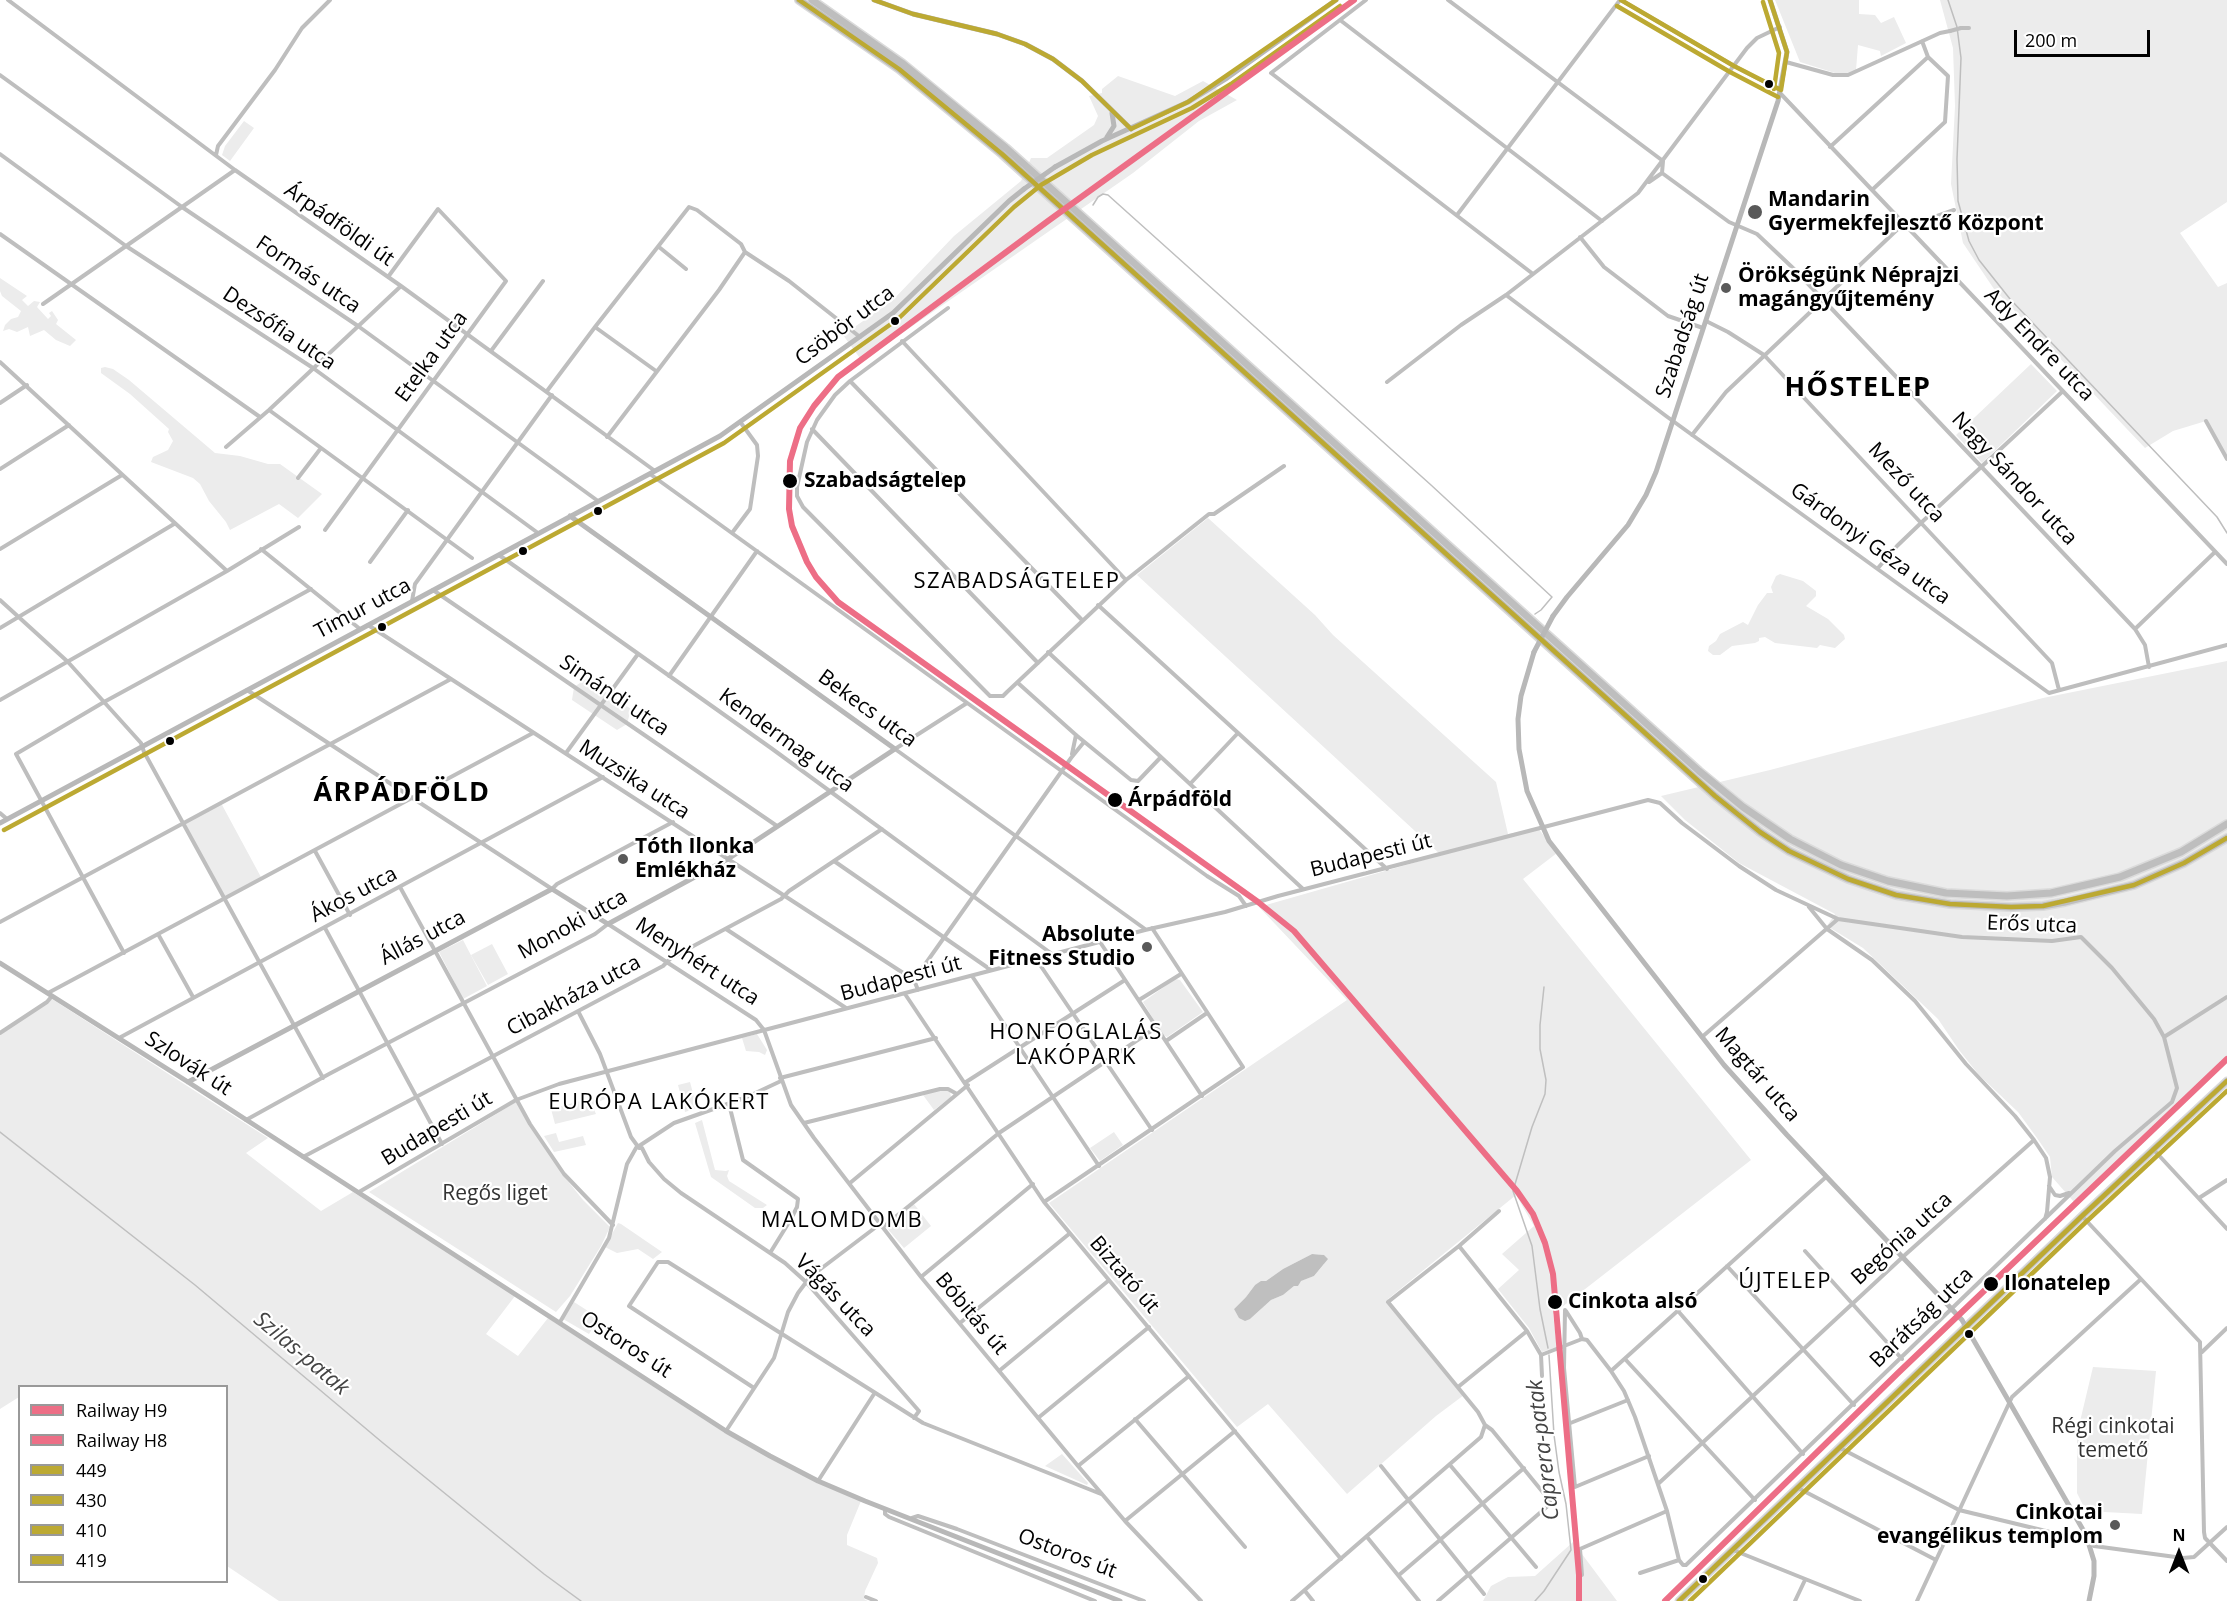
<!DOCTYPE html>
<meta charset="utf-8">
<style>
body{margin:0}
#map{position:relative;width:2227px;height:1601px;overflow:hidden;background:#fff;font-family:"Open Sans",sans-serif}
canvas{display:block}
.legend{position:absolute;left:18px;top:1385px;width:210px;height:198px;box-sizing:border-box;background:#fff;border:2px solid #999;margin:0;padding:8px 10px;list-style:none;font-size:18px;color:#000}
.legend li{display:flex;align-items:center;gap:12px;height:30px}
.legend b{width:30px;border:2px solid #999}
.north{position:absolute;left:2149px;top:1523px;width:60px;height:60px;-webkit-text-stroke:4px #fff;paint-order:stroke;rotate:0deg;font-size:16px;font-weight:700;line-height:24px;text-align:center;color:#000}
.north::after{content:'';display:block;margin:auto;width:21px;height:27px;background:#000;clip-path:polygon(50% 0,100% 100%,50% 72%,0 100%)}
.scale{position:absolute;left:2014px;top:30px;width:136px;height:27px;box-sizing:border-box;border:3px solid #000;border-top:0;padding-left:8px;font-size:18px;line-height:21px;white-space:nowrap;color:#000;-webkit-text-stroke:4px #fff;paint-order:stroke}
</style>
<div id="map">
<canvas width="2227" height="1601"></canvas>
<ul class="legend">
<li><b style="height:8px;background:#ed6e86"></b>Railway H9</li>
<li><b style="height:8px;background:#ed6e86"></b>Railway H8</li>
<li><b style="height:8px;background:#bca932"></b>449</li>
<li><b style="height:8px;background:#bca932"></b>430</li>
<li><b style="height:8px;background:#bca932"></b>410</li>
<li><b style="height:8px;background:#bca932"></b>419</li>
</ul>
<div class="north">N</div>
<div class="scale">200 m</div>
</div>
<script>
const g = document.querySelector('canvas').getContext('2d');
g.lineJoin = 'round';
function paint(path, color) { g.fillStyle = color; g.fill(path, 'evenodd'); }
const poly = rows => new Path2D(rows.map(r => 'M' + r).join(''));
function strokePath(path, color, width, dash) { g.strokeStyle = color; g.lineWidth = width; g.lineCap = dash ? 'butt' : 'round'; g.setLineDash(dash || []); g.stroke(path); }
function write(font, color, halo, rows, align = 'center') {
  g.font = font + ' "Open Sans",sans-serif'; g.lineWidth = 4.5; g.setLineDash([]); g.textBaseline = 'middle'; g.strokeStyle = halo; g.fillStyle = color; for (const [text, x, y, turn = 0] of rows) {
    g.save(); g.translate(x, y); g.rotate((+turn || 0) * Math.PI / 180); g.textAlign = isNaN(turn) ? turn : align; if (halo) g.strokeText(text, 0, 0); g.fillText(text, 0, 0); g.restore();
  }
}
const green = poly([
 [1775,0,1859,0,1859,14,1875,15,1881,23,1894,17,1906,43,1881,56,1880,51,1858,45,1856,70,1848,74,1838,74,1800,62],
 [1940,0,2227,0,2227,202,2180,233,2218,287,2227,283,2227,459,2206,421,2173,431,2145,448,1994,289,1963,243,1951,184,1955,106,1953,48],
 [1118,76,1175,96,1203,81,1237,100,1199,121,1133,173,862,361,843,335,892,301,954,236,1021,181,1031,158,1047,158,1094,125,1098,116,1089,96,1102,93,1102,89],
 [244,121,254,128,230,161,222,155,225,146],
 [0,278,27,296,22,300,28,306,34,301,40,302,37,307,48,319,51,316,49,313,52,311,58,320,56,324,76,340,70,346,56,340,44,330,30,336,28,327,17,332,9,329,3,331,5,325,11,319,18,317,21,311,2,296,0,291],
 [2031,364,2057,391,1982,463,1956,435],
 [105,367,113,369,129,380,215,453,240,456,268,464,280,464,322,494,298,518,279,504,230,530,226,522,209,501,200,484,193,478,151,462,153,457,168,450,173,441,168,432,169,429,130,394,101,373,101,368],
 [1208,518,1315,615,1333,635,1496,782,1508,834,1538,828,1557,853,1523,879,1751,1160,1553,1314,1557,1347,1542,1352,1529,1328,1498,1289,1519,1270,1502,1254,1534,1226,1516,1195,1388,1299,1464,1395,1436,1416,1347,1494,1268,1404,1237,1427,1049,1203,1347,1000,1259,907,1441,855,1137,575],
 [1312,1254,1324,1255,1324,1264,1314,1276,1300,1281,1298,1286,1294,1286,1283,1295,1271,1300,1250,1319,1234,1309,1246,1297,1255,1285,1266,1281,1283,1269],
 [1780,574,1803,581,1816,591,1816,596,1806,606,1828,619,1844,635,1845,639,1835,648,1820,645,1817,648,1775,643,1765,637,1759,638,1759,641,1755,643,1732,646,1720,655,1713,655,1708,651,1709,646,1716,641,1720,634,1743,622,1748,625,1758,605,1767,593,1773,593,1771,587,1776,576],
 [2227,661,2227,1056,2074,1202,2052,1177,2050,1157,2037,1138,2018,1112,1979,1075,1959,1050,1938,1019,1863,948,1827,926,1835,914,1739,863,1685,820,1661,796,1770,770,2043,698],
 [586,679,631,709,627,724,617,730,572,700,574,687],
 [221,803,262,879,225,899,184,823],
 [463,940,487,986,463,999,439,952],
 [492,944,508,974,488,985,471,955],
 [1175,979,1180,980,1203,1012,1167,1037,1163,1035,1143,1002],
 [52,999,268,1138,246,1153,321,1211,353,1192,515,1296,486,1334,518,1356,548,1318,725,1433,861,1501,847,1535,847,1545,877,1558,878,1563,865,1591,864,1599,868,1601,279,1601,227,1566,226,1386,20,1386,19,1397,0,1409,0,1035],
 [757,1034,767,1050,765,1055,759,1052,746,1051,742,1038],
 [690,1082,697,1108,685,1112,678,1085],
 [943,1089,950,1092,951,1097,934,1110,923,1095],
 [603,1095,605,1099,592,1105,596,1114,555,1124,551,1109],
 [516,1102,563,1175,583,1200,610,1227,601,1246,570,1296,556,1312,369,1192],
 [702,1120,715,1170,726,1171,729,1170,727,1176,729,1181,767,1205,763,1208,755,1208,711,1177,695,1123],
 [1114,1132,1123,1145,1100,1161,1090,1148],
 [556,1133,559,1142,583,1136,586,1145,554,1152,544,1136],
 [914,1204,931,1226,904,1248,886,1227],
 [618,1223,621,1224,662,1252,653,1259,638,1249,617,1253,605,1247],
 [574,1302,599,1318,589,1334,563,1319],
 [2093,1367,2156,1371,2142,1514,2086,1511,2077,1493,2077,1434],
 [1062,1454,1088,1483,1087,1485,1045,1466],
 [1573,1542,1617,1601,1483,1601,1491,1586,1508,1577,1535,1576]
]);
const water = poly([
 [1312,1254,1324,1255,1328,1259,1314,1276,1301,1281,1298,1286,1294,1286,1283,1295,1271,1300,1250,1319,1245,1321,1239,1318,1234,1309,1246,1297,1255,1285,1261,1281,1266,1281,1283,1269]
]);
const stream = poly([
 [1093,205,1098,197,1103,194,1108,195,1431,485,1552,597,1541,610,1535,614],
 [1544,987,1540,1025,1540,1049,1546,1080,1545,1094,1532,1127,1513,1191,1532,1246,1540,1309,1548,1348],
 [0,1132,195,1285,383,1443,544,1574,581,1601],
 [1535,1601,1544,1591,1571,1550,1566,1504,1559,1472,1554,1435,1549,1355]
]);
const street = poly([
 [8,0,235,170,401,286,655,471],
 [1366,0,1271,73,1533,274],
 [1448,0,1663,161,1662,173],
 [1621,0,1734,66,1780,90],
 [1340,20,1602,221],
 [1961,28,1969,28],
 [1786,62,1833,75,1848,75,1940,33,1950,31],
 [0,75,182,207,358,326,598,501],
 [1780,93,2227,564],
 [1830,147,1928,57],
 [0,154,126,246,313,368,538,533],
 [216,155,218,146,275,70,302,28,330,0],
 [1662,173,1729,222,1757,234,1794,269,2135,629,2145,645,2149,667],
 [1649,182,1662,173],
 [1872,190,1945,122,1948,76,1928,57,1922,41],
 [1457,215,1620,0],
 [0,234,260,417],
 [1580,237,1604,267,1668,316,1703,328],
 [659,247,686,269],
 [1506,295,1666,416,2049,693,2227,645],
 [43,304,235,170],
 [948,308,850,381,835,395,817,420,807,442,797,487,797,496,803,507,990,696,1003,696,1007,692,1126,580,1209,514,1214,514,1284,466],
 [1706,321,1728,332,1764,355,2052,663,2059,690],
 [595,327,656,371],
 [902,341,1126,580],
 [491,351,543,281],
 [0,362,227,571],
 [850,381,1082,620],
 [1387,382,1461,325,1506,295,1638,193,1747,48,1757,38,1780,27],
 [547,391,595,327,689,207,697,210,741,244,745,252,789,281,860,337],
 [0,403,27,385],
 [269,410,472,558],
 [2206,421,2227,459],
 [812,429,1038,663],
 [1692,435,1726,392,1901,226,1909,226,1954,210],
 [607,437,719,290,745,252],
 [226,447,269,410,401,286],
 [0,469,69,425],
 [650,474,1207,876,1239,896,1246,906],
 [298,478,321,448],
 [325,530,506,281,438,209,388,277],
 [732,533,750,509,758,456,757,445,741,423],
 [0,549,122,475],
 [261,549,360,629],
 [499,555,771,748,1052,954],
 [370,562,408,510],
 [1878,568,1897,546,1922,522,2063,391],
 [433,590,777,826],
 [0,600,68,662,141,743,144,752,323,1078],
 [412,601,415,584,552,395],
 [1098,605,1387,869],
 [368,625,914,980],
 [0,628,174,524],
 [2135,629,2215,552],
 [1048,652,1303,889],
 [669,676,757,551],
 [1018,683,1076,735,1131,780,1138,781,1160,758],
 [247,690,552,889,557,884,673,822],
 [0,700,227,571,299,527],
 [967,703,895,749,1145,929],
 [566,753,638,654],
 [1072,754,1076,735],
 [1190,784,1238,733],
 [0,813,7,819],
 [315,851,350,915],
 [834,861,991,970],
 [400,887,530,1124,564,1174,613,1225],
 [1809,907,1827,929,1872,960,1915,1001,1966,1064,2015,1116,2034,1140,2046,1158,2050,1177,2047,1212,2045,1219],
 [0,922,451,679],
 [325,928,442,1144],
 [726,929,846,1008],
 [158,934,193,997],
 [1100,942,1202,1096],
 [124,953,16,754,104,702,311,589],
 [1036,959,1152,1130],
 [972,976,1099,1166],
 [918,990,914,980,1071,758,1084,742],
 [48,993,533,733],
 [905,994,1044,1202,1341,1559],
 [1139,1000,1181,974],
 [578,1011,600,1054,631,1137,639,1148,642,1148,649,1162,664,1179,681,1193,785,1263,806,1282,919,1411,914,1418],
 [0,1033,47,1002,52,996],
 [2164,1037,2227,997],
 [119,1038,603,777],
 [1166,1041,1207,1013],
 [780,1078,936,1038],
 [966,1082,1125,980],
 [729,1104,743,1160,798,1199,797,1207,791,1219,770,1253],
 [246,1120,329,1074,595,934,608,924,756,1020,764,1030,791,1105,814,1138,921,1277,1078,1466,1125,1521,1201,1601],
 [804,1123,940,1089,948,1089,957,1094],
 [2153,1149,2227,1229],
 [303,1157,663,966,671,958,781,899,789,891,882,829],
 [850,1183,968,1085],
 [2049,1186,2055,1195,2060,1196,2069,1193],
 [359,1192,516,1100,559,1084,1145,930,1225,912,1278,896,1648,800,1660,803,1682,823,1739,866,1776,890,1838,919],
 [2199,1198,2227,1180],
 [1044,1202,1243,1067,1152,928],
 [2082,1216,2200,1342,2204,1532,2205,1538,2227,1561],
 [883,1227,999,1133,1157,1027],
 [1459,1246,1527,1331,1541,1355,1542,1376],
 [1805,1251,1902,1359],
 [1727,1266,1854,1405],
 [921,1277,1033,1184],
 [1565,1310,1564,1368,1575,1487,1649,1456],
 [1566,1311,1580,1333,1582,1339],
 [1678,1311,1803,1454],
 [560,1322,609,1238,627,1164,636,1148,674,1123,747,1097,781,1081],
 [960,1323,1069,1234],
 [2202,1352,2227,1328],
 [1541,1355,1582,1339,1587,1340,1611,1371,1624,1391,1635,1417,1667,1511,1679,1560,1683,1565,1686,1565,2115,1151,2172,1102,2177,1088,2164,1037,2154,1019,2112,968,2081,937,2052,941,1962,937,1838,919,1702,1037],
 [1625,1359,1755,1500],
 [999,1371,1108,1281],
 [1611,1371,1826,1177],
 [1458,1387,1527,1331],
 [754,1388,629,1306,658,1262,668,1262,923,1423,1101,1494],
 [1038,1418,1149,1327],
 [1135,1419,1245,1547],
 [1568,1424,1628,1400],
 [726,1431,774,1358,788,1312,798,1293,810,1277,880,1224],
 [1840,1448,1959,1510,2083,1540,2094,1546,2183,1558,2194,1557,2227,1527],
 [1450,1465,1536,1567],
 [1078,1466,1189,1376],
 [1381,1466,1484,1594],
 [818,1481,874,1394],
 [1658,1484,1906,1254,2034,1140],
 [1798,1488,1936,1560],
 [885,1509,885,1514,889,1517,1095,1601],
 [912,1518,918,1516,957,1529,1144,1601],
 [1125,1521,1235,1431],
 [1367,1537,1419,1601],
 [1733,1550,1860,1601],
 [1640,1573,1679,1560],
 [1399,1575,1524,1468],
 [1582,1575,1580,1549,1667,1511],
 [1305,1591,1313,1601],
 [866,1597,876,1601],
 [1292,1601,1481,1437,1485,1425],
 [1438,1601,1549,1505,1550,1501,1492,1430,1485,1425,1478,1412,1388,1302,1459,1246,1499,1211],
 [1795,1601,1805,1580],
 [1917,1601,2012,1397,2141,1279]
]);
const secondary = poly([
 [874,0,913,14,997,34,1025,44,1053,59,1082,81,1131,129],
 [1107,137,1114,126,1112,113],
 [1055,167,1102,141,1188,102,1227,78,1336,0],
 [1553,616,1567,597,1628,525,1646,495,1656,472,1778,101,1787,52,1770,0],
 [1534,652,1521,696,1518,719,1519,749,1527,791,1549,841,1724,1065,1787,1135,1962,1320,2086,1535,2094,1561,2094,1576,2089,1601],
 [0,823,720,436,893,313,1009,201,1024,189],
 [0,963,188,1082,726,1431,770,1456,818,1481,865,1501,1120,1601],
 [188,1082,552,889,608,924,728,859,895,749,570,516]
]);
const primary = poly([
 [1679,1601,2082,1216,2227,1081]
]);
const highway = poly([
 [799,0,899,69,1002,154,1715,796,1760,832,1789,851,1848,879,1896,895,1950,904,2011,907,2043,906,2065,902,2134,885,2184,863,2227,838],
 [812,0,902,63,1006,148,1699,771,1743,807,1790,839,1841,865,1888,881,1946,893,2007,896,2051,893,2120,877,2181,852,2227,824]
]);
const tram = poly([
 [1948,0,1957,27,1961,58,1957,159,1958,201,1969,241,1979,260,2010,299,2217,517,2227,533]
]);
const streetBridge = poly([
 [1950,31,1961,28]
]);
const secondaryBridge = poly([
 [1024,189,1055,167],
 [1534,652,1553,616]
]);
const bus1 = poly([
 [799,0,899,69,1002,154,1715,796,1760,832,1789,851,1848,879,1896,895,1950,904,2011,907,2043,906,2134,885,2184,863,2227,838],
 [874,0,913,14,997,34,1025,44,1053,59,1082,81,1131,129],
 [1621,0,1734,66,1781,90],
 [1770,0,1787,52,1781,90],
 [1131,129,1188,102,1336,0]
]);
const bus2 = poly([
 [1679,1601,2082,1216,2227,1081]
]);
const bus3 = poly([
 [1690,1601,2087,1221,2227,1091]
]);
const bus4 = poly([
 [1763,2,1779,53,1774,89],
 [1617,6,1730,72,1778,97],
 [4,830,724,443,898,319,1014,207,1041,185,1092,155,1192,108,1231,84,1340,6]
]);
const rail1 = poly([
 [1354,0,1048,221,838,377,814,406,800,428,790,461,789,509,792,526,807,562,816,577,838,602,1258,902,1294,931,1517,1191,1533,1214,1545,1243,1553,1274,1579,1575,1579,1601]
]);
const rail2 = poly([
 [1665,1601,1898,1373,2227,1059]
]);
const markers = [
 [1769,84,5,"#000"],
 [1755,212,8,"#595959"],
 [1726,288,6,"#595959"],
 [895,321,5,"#000"],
 [790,481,8,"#000"],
 [598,511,5,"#000"],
 [523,551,5,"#000"],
 [382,627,5,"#000"],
 [170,741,5,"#000"],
 [1115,800,8,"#000"],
 [623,859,6,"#595959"],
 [1147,947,6,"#595959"],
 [1991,1284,8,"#000"],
 [1555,1302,8,"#000"],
 [1969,1334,5,"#000"],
 [2115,1525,6,"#595959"],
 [1703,1579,5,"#000"]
];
const poiNames = [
 ["Mandarin",1768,200],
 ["Gyermekfejlesztő Központ",1768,224],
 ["Örökségünk Néprajzi",1738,276],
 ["magángyűjtemény",1738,300],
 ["Tóth Ilonka",635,847],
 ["Emlékház",635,871],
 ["Absolute",1135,935,"right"],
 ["Fitness Studio",1135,959,"right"],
 ["Cinkotai",2103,1513,"right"],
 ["evangélikus templom",2103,1537,"right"]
];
const streetNames = [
 ["Árpádföldi út",339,225,35],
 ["Formás utca",308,275,34],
 ["Csöbör utca",845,326,-37],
 ["Dezsőfia utca",279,329,34],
 ["Szabadság út",1683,336,-72],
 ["Ady Endre utca",2039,345,46],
 ["Etelka utca",432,357,-54],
 ["Nagy Sándor utca",2014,479,47],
 ["Mező utca",1906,483,47],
 ["Gárdonyi Géza utca",1870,544,36],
 ["Timur utca",363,609,-28],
 ["Simándi utca",614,696,34],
 ["Bekecs utca",867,709,36],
 ["Kendermag utca",786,741,36],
 ["Muzsika utca",634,780,33],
 ["Budapesti út",1371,856,-14],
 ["Ákos utca",354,895,-28],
 ["Monoki utca",573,925,-29],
 ["Erős utca",2032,925,2],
 ["Állás utca",423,938,-28],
 ["Menyhért utca",697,962,33],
 ["Budapesti út",901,979,-15],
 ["Cibakháza utca",574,996,-28],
 ["Szlovák út",188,1064,33],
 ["Magtár utca",1757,1075,49],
 ["Budapesti út",437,1129,-31],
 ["Begónia utca",1902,1239,-42],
 ["Biztató út",1124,1275,49],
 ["Vágás utca",835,1296,46],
 ["Bóbitás út",971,1314,50],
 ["Barátság utca",1922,1318,-44],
 ["Ostoros út",626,1345,33],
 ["Ostoros út",1067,1554,21]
];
const stopNames = [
 ["Szabadságtelep",804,481],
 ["Árpádföld",1128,800],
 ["Ilonatelep",2004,1284],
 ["Cinkota alsó",1568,1302]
];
const parkNames = [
 ["Regős liget",495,1194],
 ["Régi cinkotai",2113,1427],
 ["temető",2113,1451]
];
const neighbourhoodNames = [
 ["SZABADSÁGTELEP",1017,582],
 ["HONFOGLALÁS",1076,1033],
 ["LAKÓPARK",1076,1058],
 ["EURÓPA LAKÓKERT",659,1103],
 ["MALOMDOMB",842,1221],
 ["ÚJTELEP",1785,1282]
];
const waterNames = [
 ["Szilas-patak",301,1354,40],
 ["Caprera-patak",1544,1450,-97]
];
const districtNames = [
 ["HŐSTELEP",1858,388],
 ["ÁRPÁDFÖLD",402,793]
];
paint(green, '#ececec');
paint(water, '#bfbfbf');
strokePath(stream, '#bfbfbf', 1.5);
strokePath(primary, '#dbdbdb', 9);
strokePath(highway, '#dbdbdb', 10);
strokePath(street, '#bebebe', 4);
strokePath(secondary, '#b8b8b8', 5);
strokePath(primary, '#bebebe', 6);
strokePath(highway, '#bebebe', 7);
strokePath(tram, '#bebebe', 1.5);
strokePath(streetBridge, '#bebebe', 4);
strokePath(secondaryBridge, '#b8b8b8', 5);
strokePath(bus1, '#bca932', 4.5);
strokePath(bus2, '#bca932', 4.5);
strokePath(bus3, '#bca932', 4.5);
strokePath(bus4, '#bca932', 4.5);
strokePath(rail1, '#ed6e86', 6);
strokePath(rail2, '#ed6e86', 6);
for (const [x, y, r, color] of markers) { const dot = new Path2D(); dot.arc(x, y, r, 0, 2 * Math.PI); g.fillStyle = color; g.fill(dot); strokePath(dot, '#fff', 2); }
write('bold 21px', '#000', '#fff', poiNames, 'left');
write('21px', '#000', '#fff', streetNames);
write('bold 21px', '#000', '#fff', stopNames, 'left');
write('21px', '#333', '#fff', parkNames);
g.letterSpacing = '1.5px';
write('22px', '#000', '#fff', neighbourhoodNames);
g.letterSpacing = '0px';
write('italic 22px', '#444', '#fff', waterNames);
g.letterSpacing = '1.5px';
write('bold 27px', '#000', '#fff', districtNames);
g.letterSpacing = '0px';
</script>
